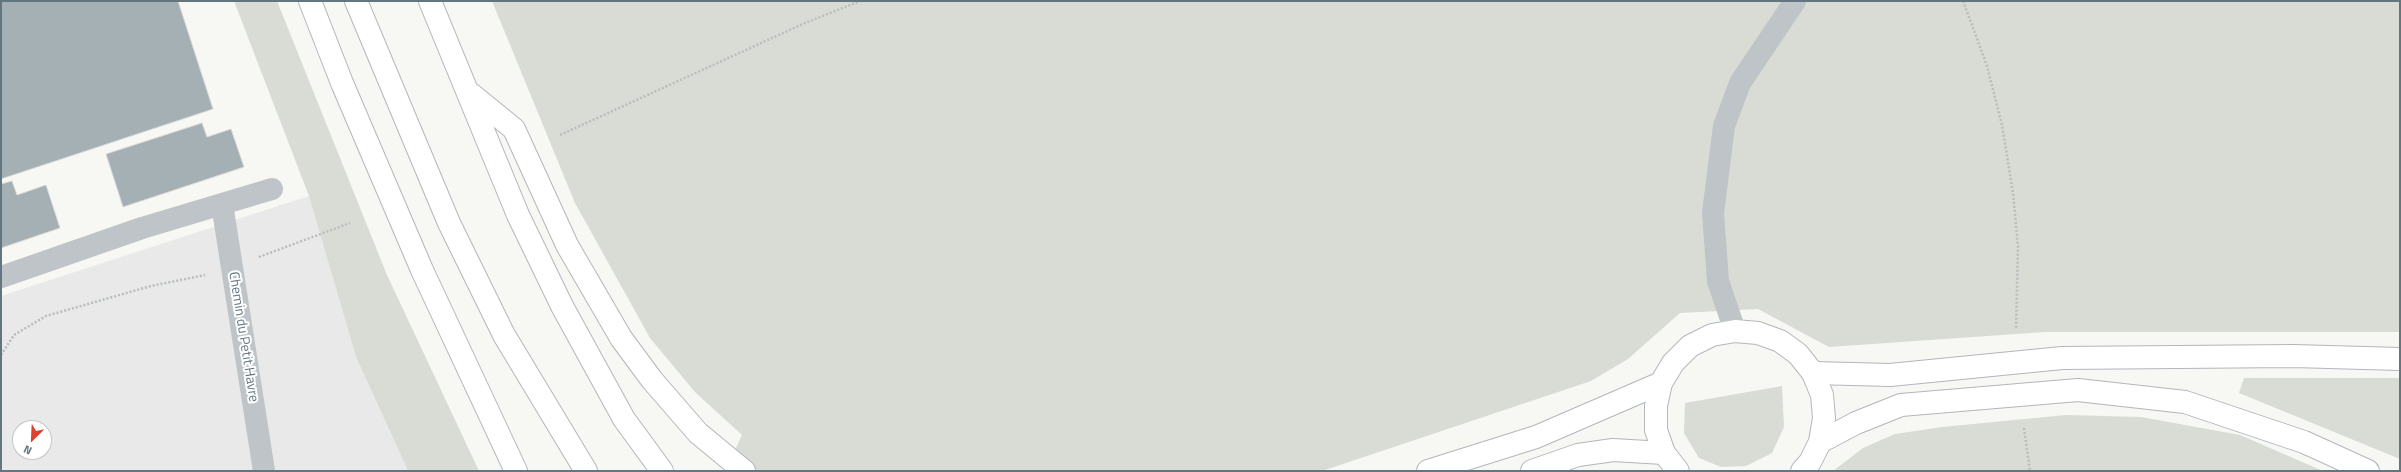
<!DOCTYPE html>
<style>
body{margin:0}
#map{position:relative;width:2401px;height:472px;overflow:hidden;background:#f7f7f4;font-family:"Titillium Web",sans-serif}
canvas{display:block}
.frame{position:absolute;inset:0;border:2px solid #63767f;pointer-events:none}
.north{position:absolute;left:12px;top:420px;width:40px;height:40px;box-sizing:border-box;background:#fff;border:1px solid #c1c8cc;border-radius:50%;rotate:204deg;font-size:11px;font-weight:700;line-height:16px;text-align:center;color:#63767f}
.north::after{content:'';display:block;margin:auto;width:14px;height:18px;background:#de412d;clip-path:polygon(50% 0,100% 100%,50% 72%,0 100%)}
</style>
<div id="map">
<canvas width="2401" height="472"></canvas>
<div class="frame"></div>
<div class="north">N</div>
</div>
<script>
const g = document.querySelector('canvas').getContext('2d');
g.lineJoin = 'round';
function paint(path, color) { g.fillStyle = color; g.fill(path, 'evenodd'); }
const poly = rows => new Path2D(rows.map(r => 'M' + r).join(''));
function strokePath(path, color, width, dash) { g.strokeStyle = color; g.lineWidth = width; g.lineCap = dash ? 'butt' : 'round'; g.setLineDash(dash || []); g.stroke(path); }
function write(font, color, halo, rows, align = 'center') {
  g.font = font + ' "Titillium Web",sans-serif'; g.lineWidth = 4; g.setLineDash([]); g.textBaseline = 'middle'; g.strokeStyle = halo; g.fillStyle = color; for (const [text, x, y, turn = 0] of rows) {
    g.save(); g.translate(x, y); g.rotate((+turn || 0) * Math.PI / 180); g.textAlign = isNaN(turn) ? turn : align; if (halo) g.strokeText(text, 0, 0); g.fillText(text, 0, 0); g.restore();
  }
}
const built = poly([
 [309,196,356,357,408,471,1,471,1,296],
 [20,428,44,428,44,452,20,452]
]);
const green = poly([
 [234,1,277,1,387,275,479,471,408,471,356,357,309,196],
 [492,1,2400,1,2400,332,2045,332,1829,347,1758,309,1680,313,1628,359,1591,381,1322,471,725,471,742,435,695,392,650,338,575,203],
 [2244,378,2400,378,2400,459,2239,393],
 [1782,386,1784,427,1772,453,1746,466,1721,467,1699,458,1684,433,1685,403],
 [2066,415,2141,417,2240,435,2323,471,1833,471,1863,448,1895,434,1942,427]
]);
const building = poly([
 [1,1,178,1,213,109,1,179,1,1],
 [202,123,207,137,231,129,244,167,123,207,106,154,202,123],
 [12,181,17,195,46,185,60,228,1,248,1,184,12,181]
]);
const path = poly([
 [1963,1,1987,66,2002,125,2013,193,2018,246,2016,329],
 [560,135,805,23,860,1],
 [259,257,350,223],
 [1,355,14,335,46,316,151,286,205,275],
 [2024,428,2030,471]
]);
const minor = poly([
 [222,204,264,471],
 [1,277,142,228,272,189],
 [1735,331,1718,281,1713,213,1724,126,1740,83,1795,1]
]);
const major = poly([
 [1678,471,1664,453,1656,430,1656,406,1661,383,1673,363,1690,346,1712,335,1735,331,1758,333,1780,341,1798,354,1813,373,1822,395,1824,418,1820,442,1810,462,1802,471]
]);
const highway = poly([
 [310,1,342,83,422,270,516,471],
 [356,1,449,223,504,335,586,471],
 [430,1,518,215,562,306,624,419,662,471],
 [471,94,514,129,567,245,621,338,652,380,698,433,744,471],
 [1813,373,1890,375,2062,358,2293,356,2400,359],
 [1820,442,1856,423,1901,405,2078,390,2185,402,2304,442,2368,471],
 [1428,471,1536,437,1661,383],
 [1532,471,1578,455,1613,450,1664,453]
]);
const streetNames = [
 ["Chemin du Petit Havre",243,337,81]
];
paint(built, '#e8e9e8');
paint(green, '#d8dcd4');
paint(building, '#a5b0b4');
strokePath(building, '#d9d9d7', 1);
strokePath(major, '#b2b8bb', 24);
strokePath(highway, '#b2b7ba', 24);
strokePath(path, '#b9bdbf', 2.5, [2, 2]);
strokePath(minor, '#bec4c7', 22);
strokePath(major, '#fff', 22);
strokePath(highway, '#fff', 22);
write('14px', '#63767f', '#fff', streetNames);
</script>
